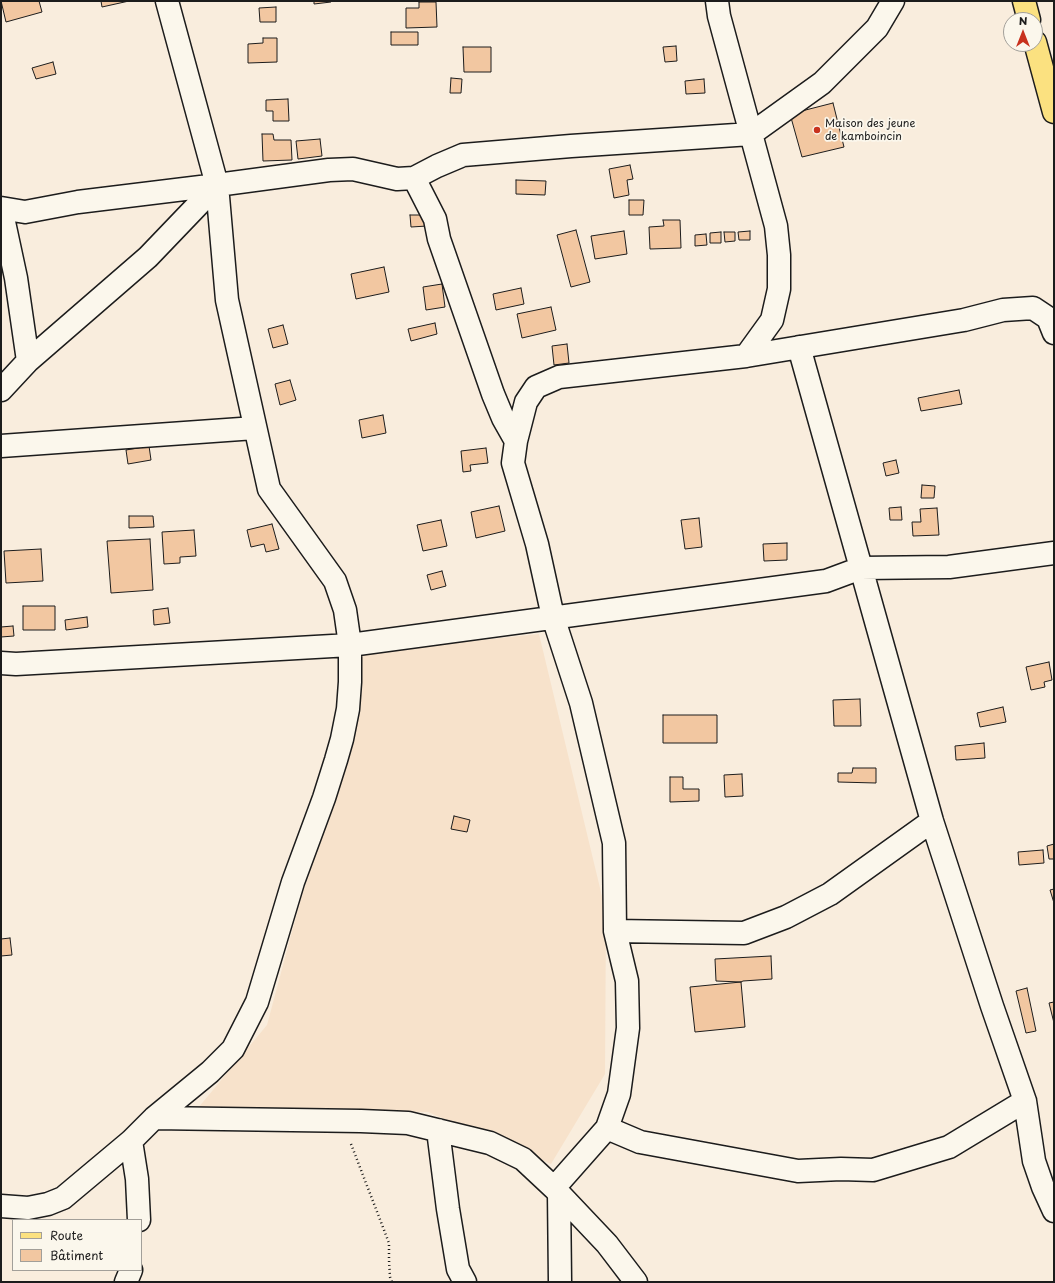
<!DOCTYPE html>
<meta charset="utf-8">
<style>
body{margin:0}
#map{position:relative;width:1055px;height:1283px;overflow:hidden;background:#f9eddd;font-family:"Playpen Sans",sans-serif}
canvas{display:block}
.frame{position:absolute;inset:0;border:2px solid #1c1c1c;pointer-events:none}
.legend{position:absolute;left:12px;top:1219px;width:130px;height:52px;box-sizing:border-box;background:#fbf7ec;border:1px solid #a29f99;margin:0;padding:5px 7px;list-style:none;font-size:12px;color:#1c1c1c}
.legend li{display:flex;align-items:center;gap:8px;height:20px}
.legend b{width:20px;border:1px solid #a29f99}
.north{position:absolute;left:1003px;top:12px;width:40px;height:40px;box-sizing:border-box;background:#fbf7ec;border:1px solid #a29f99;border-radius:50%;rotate:0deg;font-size:11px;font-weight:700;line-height:16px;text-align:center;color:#1c1c1c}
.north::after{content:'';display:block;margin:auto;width:14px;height:18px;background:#c8321e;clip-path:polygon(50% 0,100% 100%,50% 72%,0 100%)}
</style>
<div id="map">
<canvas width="1055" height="1283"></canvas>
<div class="frame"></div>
<ul class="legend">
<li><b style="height:5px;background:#fbe180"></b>Route</li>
<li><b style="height:11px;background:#f2c7a1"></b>Bâtiment</li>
</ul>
<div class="north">N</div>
</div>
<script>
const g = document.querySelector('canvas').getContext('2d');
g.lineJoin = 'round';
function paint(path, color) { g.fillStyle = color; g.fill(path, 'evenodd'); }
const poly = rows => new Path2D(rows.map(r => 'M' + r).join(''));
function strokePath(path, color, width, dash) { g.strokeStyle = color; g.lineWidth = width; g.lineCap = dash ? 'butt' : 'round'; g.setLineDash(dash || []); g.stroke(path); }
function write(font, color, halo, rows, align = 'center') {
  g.font = font + ' "Playpen Sans",sans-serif'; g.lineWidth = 3.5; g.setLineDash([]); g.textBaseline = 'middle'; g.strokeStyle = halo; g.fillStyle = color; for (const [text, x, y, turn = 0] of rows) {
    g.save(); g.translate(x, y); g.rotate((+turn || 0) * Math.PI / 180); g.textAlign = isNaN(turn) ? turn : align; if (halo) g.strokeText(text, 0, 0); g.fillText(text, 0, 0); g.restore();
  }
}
const built = poly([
 [539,634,606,913,605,1074,551,1164,428,1112,198,1108,267,1025,301,898,353,741,357,653]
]);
const building = poly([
 [1,1,39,1,42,12,6,22,1,1],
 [101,1,129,1,102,7,101,1],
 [314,1,330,1,331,2,314,4,314,1],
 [419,2,436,2,437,27,406,28,406,8,419,8,419,2],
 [276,7,276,22,260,22,259,8,276,7],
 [391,32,418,32,418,45,391,45,391,32],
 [263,38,277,38,277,62,248,63,248,44,263,43,263,38],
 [676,46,677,61,665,62,663,47,676,46],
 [463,47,491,47,491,72,464,72,463,47],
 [53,62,56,74,36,79,32,68,53,62],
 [451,78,462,79,461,93,450,93,451,78],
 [704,79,705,93,686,94,685,81,704,79],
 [288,99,289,121,273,121,273,111,266,111,266,100,288,99],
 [833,103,844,147,802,157,790,114,833,103],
 [262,134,273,134,274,140,291,140,292,160,263,161,262,134],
 [320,139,322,156,298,159,296,141,320,139],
 [630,165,633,179,627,180,629,195,614,198,609,169,630,165],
 [516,180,546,181,545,195,516,194,516,180],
 [629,200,644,200,643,215,629,215,629,200],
 [410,215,426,215,427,226,411,227,410,215],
 [663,220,680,220,681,248,650,249,649,227,664,226,663,220],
 [576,230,590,282,571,287,557,235,576,230],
 [624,231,627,254,595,259,591,236,624,231],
 [750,231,750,240,739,240,738,232,750,231],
 [721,232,721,243,710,243,710,233,721,232],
 [724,232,735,232,735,241,725,242,724,232],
 [706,234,707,245,695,246,695,235,706,234],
 [384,267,389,292,356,299,351,274,384,267],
 [442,284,445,307,426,310,423,287,442,284],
 [521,288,524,304,496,310,493,294,521,288],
 [551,307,556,330,522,338,517,314,551,307],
 [435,323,437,334,411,341,408,329,435,323],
 [283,325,288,344,273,348,268,329,283,325],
 [567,344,569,363,554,365,552,346,567,344],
 [290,380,296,400,280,405,275,384,290,380],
 [959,390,962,404,921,411,918,398,959,390],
 [383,415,386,433,362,438,359,420,383,415],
 [149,446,151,460,128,464,126,450,149,446],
 [486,448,488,463,470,465,471,471,463,472,461,451,486,448],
 [896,460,899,473,886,476,883,463,896,460],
 [922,485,935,486,934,498,921,498,922,485],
 [499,506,505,531,476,538,471,512,499,506],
 [901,507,902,520,890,520,889,508,901,507],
 [937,508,939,535,913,536,912,522,921,522,920,509,937,508],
 [129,516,153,516,154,527,129,528,129,516],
 [699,518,702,547,685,549,681,520,699,518],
 [441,520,447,546,423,551,417,525,441,520],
 [272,524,279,549,266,552,264,544,251,547,247,530,272,524],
 [194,530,196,556,180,557,180,563,164,564,162,532,194,530],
 [150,539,153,590,111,593,107,541,150,539],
 [787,543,787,560,764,561,763,544,787,543],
 [41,549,43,581,6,583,4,551,41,549],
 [442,571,446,586,431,590,427,575,442,571],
 [23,606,55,606,55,630,23,630,23,606],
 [168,608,170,623,154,625,153,610,168,608],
 [87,617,88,627,66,630,65,620,87,617],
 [13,626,14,636,1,637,1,627,13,626],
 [1049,662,1052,680,1044,682,1045,687,1031,690,1026,667,1049,662],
 [860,699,861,726,834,726,833,700,860,699],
 [1003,707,1006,722,980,727,977,713,1003,707],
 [663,715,717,715,717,743,663,743,663,715],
 [984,743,985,758,956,760,955,746,984,743],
 [853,768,876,768,876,783,838,782,838,773,852,773,853,768],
 [742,774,743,796,725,797,724,775,742,774],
 [670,777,683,777,683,789,699,789,699,801,670,802,670,777],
 [454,816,470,820,467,832,451,829,454,816],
 [1054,844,1054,859,1049,859,1047,846,1054,844],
 [1043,850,1044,863,1019,865,1018,852,1043,850],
 [1054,889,1054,903,1050,890,1054,889],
 [10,938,12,955,1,956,1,939,10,938],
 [771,956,772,979,743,981,741,982,716,981,715,959,771,956],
 [741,982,745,1027,695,1032,690,987,741,982],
 [1027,988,1036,1031,1026,1033,1016,991,1027,988],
 [1054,1002,1054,1023,1049,1003,1054,1002]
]);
const path = poly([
 [351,1144,389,1243,389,1260,390,1277,392,1282]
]);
const minor = poly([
 [414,178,435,219,439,239,493,394,503,418,516,441],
 [1,208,25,212,78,202,217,185,329,170,353,169,397,179,414,178,437,166,463,155,571,146,751,134,822,83,877,28,893,1],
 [1,208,16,278,28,361],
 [799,347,932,821,992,1006,1025,1101,1034,1161,1043,1187,1054,1211],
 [746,356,964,320,1003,310,1033,308,1048,318,1054,333],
 [1,390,28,361,148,257,217,185],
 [1,446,255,428],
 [1,663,16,664,350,645,826,581,861,568,949,567,1054,553],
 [615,931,744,933,786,917,830,894,932,821],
 [154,1118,361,1121,408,1123,490,1143,523,1159,554,1188,607,1244,636,1282],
 [607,1128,640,1142,798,1171,841,1169,873,1170,949,1147,1025,1101],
 [438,1130,448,1209,458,1269,465,1282],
 [131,1141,137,1179,139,1220],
 [554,1188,607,1128,619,1094,628,1028,627,981,615,931,614,843,581,703,553,617,537,544,513,463,516,441,526,402,536,387,559,377,746,356,772,320,779,289,779,255,776,226,719,16,717,1],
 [559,1193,560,1282],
 [1,1206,28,1208,48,1204,63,1198,131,1141,154,1118,210,1072,233,1049,257,1002,293,882,324,798,336,760,342,739,348,709,350,682,350,645,345,610,335,581,269,489,227,300,217,185,167,1],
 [126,1282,131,1270]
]);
const major = poly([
 [1024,1,1029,20],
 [1035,42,1054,112]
]);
const markers = [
 [817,130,4,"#c8321e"]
];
const poiNames = [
 ["Maison des jeune",825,124],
 ["de kamboincin",825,137]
];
paint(built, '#f7e2cb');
paint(building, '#f2c7a1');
strokePath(building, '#1c1c1c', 1);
strokePath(minor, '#1c1c1c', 25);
strokePath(major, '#1c1c1c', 25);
strokePath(path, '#1c1c1c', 2.5, [1, 3]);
strokePath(minor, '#fbf7ec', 22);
strokePath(major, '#fbe180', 22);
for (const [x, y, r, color] of markers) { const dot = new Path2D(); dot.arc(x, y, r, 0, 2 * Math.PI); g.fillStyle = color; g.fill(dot); strokePath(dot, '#fbf7ec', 1.5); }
write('11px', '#1c1c1c', '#fbf7ec', poiNames, 'left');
</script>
